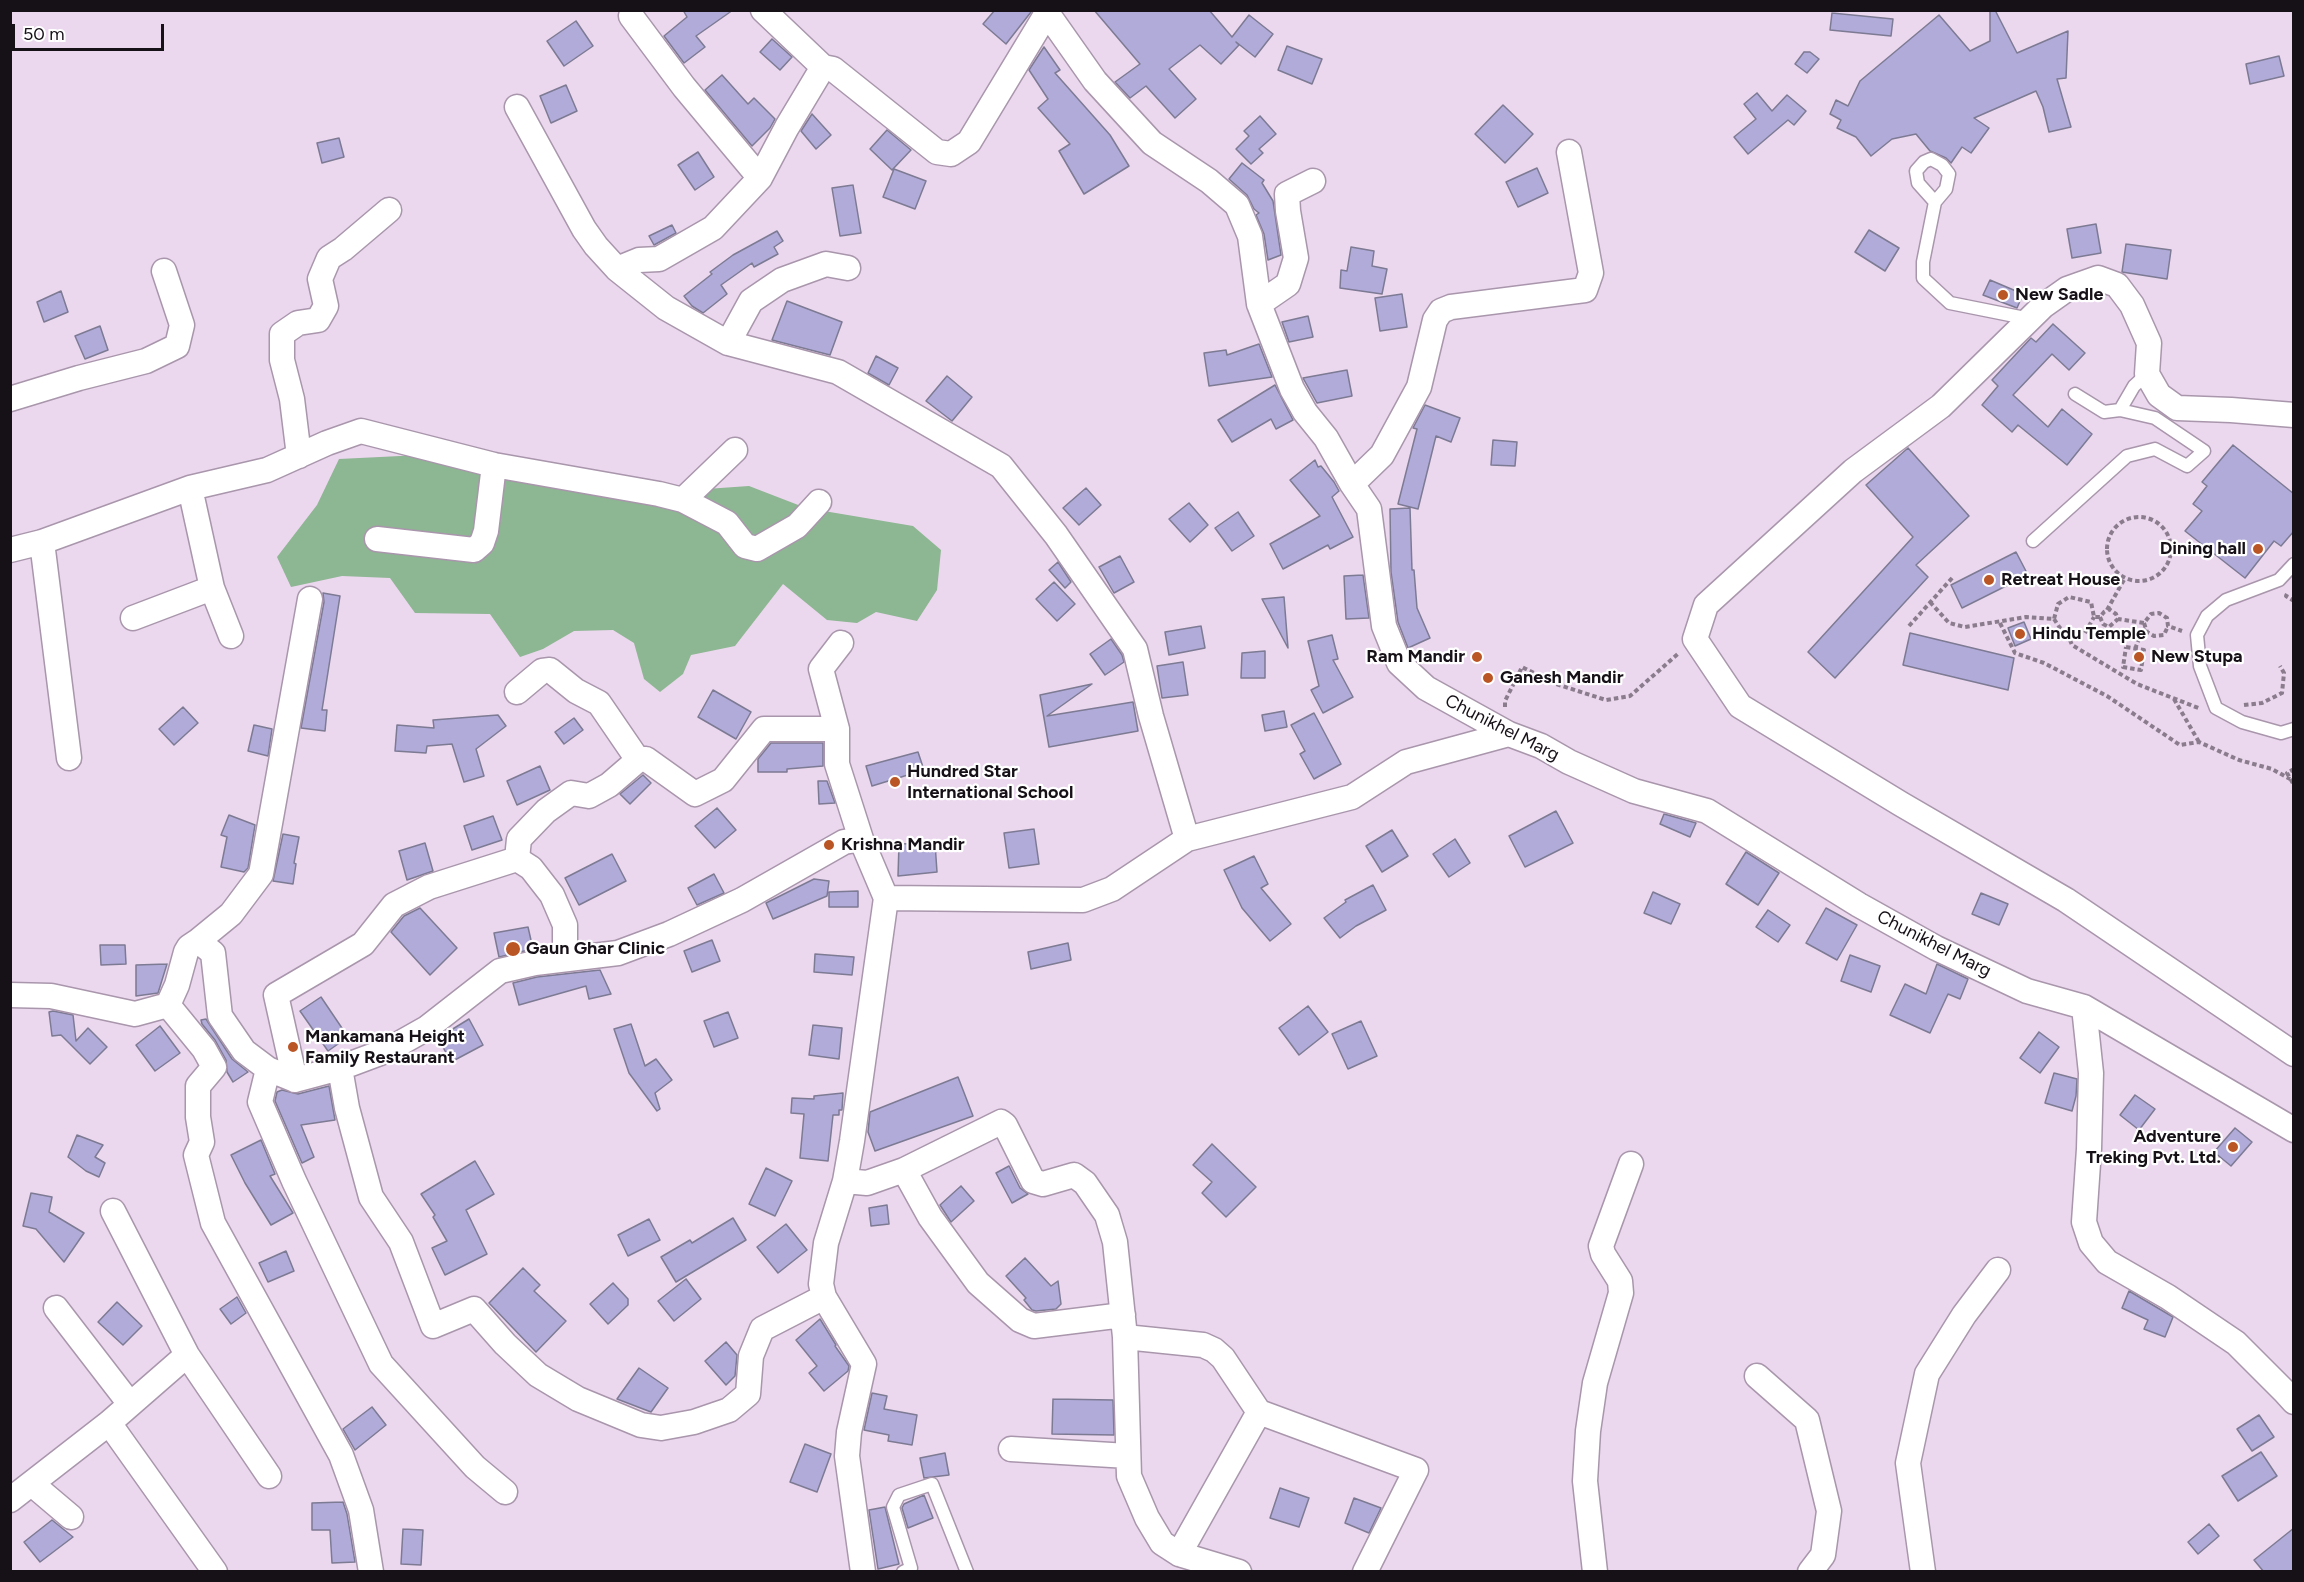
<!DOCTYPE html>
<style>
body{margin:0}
#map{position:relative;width:2304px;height:1582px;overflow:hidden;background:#ebd7ee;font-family:Figtree,sans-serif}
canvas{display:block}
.frame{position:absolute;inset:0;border:12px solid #161017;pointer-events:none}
.scale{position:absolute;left:12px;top:24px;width:152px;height:27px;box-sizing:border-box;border:3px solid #161017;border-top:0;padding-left:8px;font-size:18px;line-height:21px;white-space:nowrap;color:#161017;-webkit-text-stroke:4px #fff;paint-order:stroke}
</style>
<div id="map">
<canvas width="2304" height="1582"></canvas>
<div class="frame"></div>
<div class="scale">50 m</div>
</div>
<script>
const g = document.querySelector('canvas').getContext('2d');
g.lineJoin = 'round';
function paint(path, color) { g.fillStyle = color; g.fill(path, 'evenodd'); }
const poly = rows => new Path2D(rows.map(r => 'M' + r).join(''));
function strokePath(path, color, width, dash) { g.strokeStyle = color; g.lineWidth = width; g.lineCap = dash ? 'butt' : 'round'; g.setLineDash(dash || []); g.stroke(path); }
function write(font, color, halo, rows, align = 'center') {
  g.font = font + ' Figtree,sans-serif'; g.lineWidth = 4.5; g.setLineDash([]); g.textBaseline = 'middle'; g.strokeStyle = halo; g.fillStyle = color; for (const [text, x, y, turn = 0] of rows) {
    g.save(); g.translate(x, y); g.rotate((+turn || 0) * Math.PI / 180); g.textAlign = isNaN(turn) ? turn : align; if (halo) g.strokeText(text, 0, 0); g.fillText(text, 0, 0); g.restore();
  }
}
const forest = poly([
 [462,453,663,492,749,486,806,508,913,526,941,550,937,590,917,621,876,612,857,623,827,620,783,584,735,646,691,655,683,674,660,692,644,679,634,643,613,630,574,631,543,649,520,657,490,614,415,613,390,578,342,576,291,587,277,557,317,505,339,459]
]);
const building = poly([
 [683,10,733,10,696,36,705,47,684,63,664,36,687,17,683,10],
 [995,10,1031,10,1031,12,1006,44,983,24,995,10],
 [1094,10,1209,10,1232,37,1249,15,1273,34,1255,57,1236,42,1239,45,1221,64,1200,45,1169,69,1196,99,1175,118,1146,86,1130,98,1115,82,1140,64,1094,10],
 [1990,10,1995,10,2017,53,2068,31,2066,78,2057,79,2071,127,2049,132,2043,107,2036,91,1974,118,1989,128,1971,153,1962,147,1951,163,1946,158,1930,151,1916,134,1892,139,1871,156,1856,137,1837,128,1841,120,1830,114,1836,100,1848,106,1860,81,1939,15,1970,51,1990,41,1990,10],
 [1832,13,1893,19,1891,36,1830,30,1832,13],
 [576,21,593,46,564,66,547,41,576,21],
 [772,39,792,57,780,70,760,52,772,39],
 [1287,46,1322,59,1312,84,1278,70,1287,46],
 [1044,47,1060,70,1055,73,1110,135,1129,166,1084,194,1059,151,1070,144,1038,108,1048,99,1029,70,1044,47],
 [1804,52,1810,52,1819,59,1807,73,1795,64,1804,52],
 [2279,56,2284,76,2250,84,2246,64,2279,56],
 [722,75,748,104,754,98,775,119,770,128,752,146,705,90,722,75],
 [566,85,577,111,551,123,540,96,566,85],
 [1757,93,1772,111,1787,95,1806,111,1794,125,1788,120,1748,154,1734,137,1756,119,1744,104,1757,93],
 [1503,105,1533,134,1505,163,1475,134,1503,105],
 [812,114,831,135,816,149,801,131,812,114],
 [1260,116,1276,134,1259,149,1263,153,1251,164,1236,149,1249,136,1244,131,1260,116],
 [887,130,911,150,892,170,870,149,887,130],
 [339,138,344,157,322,163,317,143,339,138],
 [698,152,714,177,695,190,678,165,698,152],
 [1242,163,1264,180,1262,183,1273,201,1281,255,1268,260,1264,234,1256,215,1259,213,1254,209,1247,195,1229,179,1242,163],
 [1537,168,1548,193,1518,207,1506,182,1537,168],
 [894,169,926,181,915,209,883,197,894,169],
 [853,185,861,233,840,236,832,188,853,185],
 [2096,224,2101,253,2072,258,2067,229,2096,224],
 [672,225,676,233,654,245,649,236,672,225],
 [1869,230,1899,248,1885,271,1855,252,1869,230],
 [777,231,783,241,774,247,778,254,754,267,752,263,721,285,727,294,703,313,692,306,684,296,712,274,710,272,733,255,777,231],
 [2126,244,2171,250,2167,279,2122,272,2126,244],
 [1351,247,1374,251,1372,266,1387,269,1382,294,1340,288,1341,270,1347,271,1351,247],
 [1990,280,2023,294,2017,308,1983,295,1990,280],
 [61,291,68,312,44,322,37,302,61,291],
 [1402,294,1407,327,1380,331,1375,298,1402,294],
 [787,301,842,322,830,355,772,340,787,301],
 [1308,316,1313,337,1289,342,1282,322,1308,316],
 [2053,324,2085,353,2069,370,2052,354,2013,395,2048,427,2062,409,2092,434,2067,465,2018,425,2012,432,1982,405,1998,386,1992,380,2031,338,2036,342,2053,324],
 [100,326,108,350,85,359,75,336,100,326],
 [1259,344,1272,377,1209,386,1204,353,1226,350,1227,355,1259,344],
 [876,356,898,368,889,385,868,373,876,356],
 [1347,370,1352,396,1317,403,1303,378,1347,370],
 [947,376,972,397,952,421,926,401,947,376],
 [1275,385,1293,420,1276,429,1271,419,1232,442,1218,420,1275,385],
 [1425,405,1460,418,1451,442,1436,436,1418,509,1398,504,1417,429,1413,428,1425,405],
 [1493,440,1517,442,1515,466,1491,465,1493,440],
 [2233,445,2294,494,2294,531,2281,546,2274,541,2245,578,2185,531,2202,511,2193,504,2207,486,2202,482,2233,445],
 [1908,448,1969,516,1916,565,1928,577,1835,678,1808,652,1913,537,1866,485,1908,448],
 [1315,460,1318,467,1321,466,1334,482,1339,491,1332,497,1353,537,1330,549,1328,545,1283,569,1270,544,1320,516,1290,480,1315,460],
 [1086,488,1101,505,1079,525,1063,508,1086,488],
 [1189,503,1208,525,1190,542,1169,519,1189,503],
 [1410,508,1412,570,1414,570,1417,608,1430,638,1408,648,1398,622,1391,572,1390,509,1410,508],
 [1238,512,1254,536,1232,551,1215,528,1238,512],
 [2016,552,2028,575,1962,608,1951,585,2016,552],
 [1120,556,1134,582,1114,593,1099,567,1120,556],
 [1058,562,1071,582,1065,588,1049,570,1058,562],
 [1363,575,1369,618,1346,619,1344,576,1363,575],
 [1054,582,1075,604,1057,621,1036,599,1054,582],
 [323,593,340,596,322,710,327,710,325,731,301,728,324,602,323,593],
 [1284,597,1288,648,1262,599,1284,597],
 [2024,622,2031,639,2015,646,2008,628,2024,622],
 [1201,626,1205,648,1169,655,1165,632,1201,626],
 [1910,633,2014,658,2008,690,1903,665,1910,633],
 [1332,635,1338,659,1333,660,1353,697,1323,713,1311,690,1319,686,1308,641,1332,635],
 [1111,639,1122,655,1124,662,1105,675,1090,654,1111,639],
 [1265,651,1265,678,1241,678,1242,653,1265,651],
 [1183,662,1188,695,1162,698,1157,666,1183,662],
 [1092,684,1047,716,1133,702,1138,731,1049,747,1040,695,1092,684],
 [713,690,751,712,736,739,698,717,713,690],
 [183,707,198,723,174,745,159,729,183,707],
 [1284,711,1287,727,1265,731,1262,715,1284,711],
 [1314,713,1341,764,1314,779,1300,754,1305,751,1291,725,1314,713],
 [498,715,506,726,476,749,484,776,464,782,452,744,427,746,426,753,395,751,397,725,434,728,433,720,498,715],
 [574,718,583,730,564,744,555,732,574,718],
 [254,725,272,729,268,756,248,751,254,725],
 [771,743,823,743,823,766,787,769,787,772,758,772,758,759,771,743],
 [918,752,924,770,872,786,866,766,918,752],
 [540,766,550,790,517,805,507,781,540,766],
 [643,775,651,783,630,804,620,794,643,775],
 [818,781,827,781,835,803,819,804,818,781],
 [717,808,736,830,715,848,695,826,717,808],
 [1556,811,1573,843,1525,867,1509,836,1556,811],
 [1664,814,1696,823,1690,837,1660,824,1664,814],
 [229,815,255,825,248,868,244,872,221,867,227,837,221,835,229,815],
 [493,816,502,840,472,850,464,826,493,816],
 [1034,829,1039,864,1009,868,1004,833,1034,829],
 [1392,830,1408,856,1382,872,1366,846,1392,830],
 [283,834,299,837,294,863,296,864,293,884,273,881,283,834],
 [1455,839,1470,863,1449,877,1433,854,1455,839],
 [425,843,433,871,407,880,399,851,425,843],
 [935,843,937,872,898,876,899,844,935,843],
 [1746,852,1779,873,1758,905,1726,884,1746,852],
 [612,854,626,881,579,905,565,878,612,854],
 [1254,856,1268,884,1261,888,1291,924,1270,941,1242,908,1224,870,1254,856],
 [714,874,724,893,697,905,688,888,714,874],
 [814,879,829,881,827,896,773,919,766,903,814,879],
 [1373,885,1386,910,1356,926,1340,938,1324,918,1346,902,1345,900,1373,885],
 [858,891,858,907,829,907,829,892,858,891],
 [1653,892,1680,904,1671,924,1644,913,1653,892],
 [1981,893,2008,904,1999,925,1972,914,1981,893],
 [420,908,457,948,430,975,391,932,404,916,420,908],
 [1826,908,1857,925,1837,960,1806,943,1826,908],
 [1768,910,1790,925,1778,942,1756,927,1768,910],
 [528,927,533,949,499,957,494,933,528,927],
 [712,940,720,961,692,972,684,951,712,940],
 [1068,943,1071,960,1031,969,1028,952,1068,943],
 [100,945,125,945,126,964,101,965,100,945],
 [815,954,854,957,852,975,814,972,815,954],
 [1850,955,1880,966,1871,992,1841,981,1850,955],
 [167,964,158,993,136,996,136,965,167,964],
 [1937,964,1968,979,1960,999,1948,994,1930,1033,1890,1015,1905,984,1926,994,1937,964],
 [600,970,611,994,589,999,586,986,519,1005,513,983,537,977,600,970],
 [321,997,348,1037,328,1051,300,1011,321,997],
 [1308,1006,1328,1032,1299,1055,1279,1028,1308,1006],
 [53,1011,73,1015,76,1041,88,1028,107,1047,90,1064,61,1035,52,1036,49,1012,53,1011],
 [728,1012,738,1038,714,1047,704,1021,728,1012],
 [206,1019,232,1059,248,1072,233,1082,227,1072,226,1060,215,1040,202,1024,201,1020,206,1019],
 [469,1019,483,1045,451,1062,438,1038,469,1019],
 [1361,1021,1377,1056,1348,1069,1332,1034,1361,1021],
 [631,1024,645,1066,656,1059,672,1080,655,1093,660,1109,657,1111,629,1073,614,1029,631,1024],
 [813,1025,842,1028,839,1059,809,1055,813,1025],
 [160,1026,180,1053,155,1071,136,1045,160,1026],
 [2039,1032,2059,1047,2040,1073,2020,1058,2039,1032],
 [2054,1073,2077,1079,2076,1096,2072,1111,2045,1103,2054,1073],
 [958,1077,973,1116,875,1151,868,1132,870,1112,958,1077],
 [329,1086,335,1120,301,1125,314,1157,302,1163,275,1101,277,1092,282,1090,298,1094,329,1086],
 [843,1093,842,1110,839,1110,839,1115,833,1115,828,1161,800,1158,804,1114,791,1113,792,1098,814,1099,814,1096,843,1093],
 [2135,1095,2155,1109,2139,1130,2120,1115,2135,1095],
 [2235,1128,2252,1142,2231,1166,2214,1152,2235,1128],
 [77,1135,103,1145,95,1157,105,1163,99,1177,86,1171,68,1157,77,1135],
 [261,1140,275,1174,270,1176,293,1213,271,1225,245,1183,231,1155,261,1140],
 [1212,1144,1256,1187,1226,1217,1202,1193,1212,1182,1193,1165,1212,1144],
 [475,1161,494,1194,466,1210,487,1254,445,1275,432,1248,447,1241,433,1217,435,1215,421,1194,475,1161],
 [1009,1166,1020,1188,1028,1194,1012,1203,996,1173,1009,1166],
 [766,1168,792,1181,775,1216,749,1204,766,1168],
 [961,1186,974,1201,951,1222,940,1205,961,1186],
 [31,1193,52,1197,49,1212,84,1233,64,1262,36,1229,23,1226,31,1193],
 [887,1205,889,1224,871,1226,869,1208,887,1205],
 [733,1218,746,1240,676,1282,661,1257,690,1240,692,1243,733,1218],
 [649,1219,660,1240,628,1256,618,1235,649,1219],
 [786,1224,807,1250,778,1273,757,1247,786,1224],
 [286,1251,294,1271,268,1282,259,1263,286,1251],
 [1025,1258,1051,1286,1058,1281,1061,1304,1056,1309,1036,1311,1032,1310,1024,1300,1026,1298,1006,1276,1025,1258],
 [523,1268,540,1285,534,1291,566,1321,536,1352,489,1303,523,1268],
 [686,1279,701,1299,674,1321,658,1301,686,1279],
 [613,1283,628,1299,628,1305,608,1324,590,1304,613,1283],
 [2129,1291,2173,1317,2165,1337,2144,1329,2148,1320,2122,1308,2129,1291],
 [237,1297,246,1313,231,1324,220,1309,237,1297],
 [117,1302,142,1326,123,1345,98,1322,117,1302],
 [820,1319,836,1345,835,1346,849,1366,848,1371,824,1391,809,1373,817,1366,796,1340,820,1319],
 [726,1342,737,1355,735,1376,726,1385,705,1361,726,1342],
 [639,1368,668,1388,651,1412,617,1399,639,1368],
 [872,1393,887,1396,884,1409,917,1415,912,1445,888,1441,889,1435,864,1430,872,1393],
 [1053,1399,1113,1400,1114,1435,1052,1434,1053,1399],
 [372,1407,386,1425,355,1450,343,1429,372,1407],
 [2259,1415,2274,1437,2252,1451,2237,1429,2259,1415],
 [805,1444,831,1454,817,1492,790,1482,805,1444],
 [2261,1452,2277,1476,2238,1501,2222,1476,2261,1452],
 [945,1453,949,1475,924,1478,920,1458,945,1453],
 [1280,1488,1309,1498,1299,1527,1270,1518,1280,1488],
 [924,1495,933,1518,908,1528,902,1508,904,1504,924,1495],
 [1354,1498,1381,1508,1369,1533,1345,1523,1354,1498],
 [343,1502,347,1514,355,1562,332,1563,330,1530,312,1530,312,1503,343,1502],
 [885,1507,899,1564,878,1569,869,1510,885,1507],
 [52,1520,73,1537,40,1562,24,1542,52,1520],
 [2209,1524,2219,1536,2198,1554,2188,1542,2209,1524],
 [2294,1528,2294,1572,2264,1572,2254,1560,2294,1528],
 [403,1529,423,1530,421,1565,401,1564,403,1529]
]);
const path = poly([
 '2107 549a32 32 0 1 1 64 0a32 32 0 1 1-64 0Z',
 [2287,594,2286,596,2294,601],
 [1930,602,1949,623,1965,627,2026,617,2054,619,2058,604,2069,597,2091,602,2094,617,2100,617,2104,612,2109,609,2116,614,2118,619,2144,623,2151,614,2159,613,2167,618,2168,626,2182,631],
 [2107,610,2125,578],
 [2100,617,2103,624,2109,627,2118,619],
 [2054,619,2060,628,2067,633,2085,633,2094,617],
 [2000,623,2015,653,2044,663,2107,696,2180,745,2199,742,2239,760,2272,769,2290,779],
 [2144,623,2147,632,2154,636,2164,635,2168,626],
 [1909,626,1953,577],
 [2067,633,2072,645,2137,684,2201,709],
 [2126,647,2144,650,2141,670,2123,667,2126,647],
 [2135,649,2141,634,2146,629],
 [2174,699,2199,742],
 [2244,705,2262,703,2282,693,2284,673,2280,666],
 [1505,707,1505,701,1522,667,1556,684,1606,700,1630,696,1679,653],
 [2294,769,2287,773,2294,785]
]);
const service = poly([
 [1931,159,1942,165,1949,174,1946,189,1935,202,1918,183,1916,171,1924,162,1931,159],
 [1935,202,1923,262,1923,278,1950,303,2030,319],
 [2120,410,2134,386,2147,374],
 [2033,541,2127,456,2155,449,2187,466,2204,451,2155,418,2120,410,2104,412,2075,394],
 [2294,564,2279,580,2226,600,2207,616,2197,635,2200,666,2216,708,2242,722,2281,733,2294,729],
 [903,1572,911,1568,893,1507,899,1495,932,1484,967,1572]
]);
const minor = poly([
 [763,10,823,67,833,69,937,152,951,154,969,142,1047,13],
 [1045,10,1095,81,1152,143,1209,181,1237,205,1250,236,1259,304,1292,389,1305,412,1326,438,1352,484,1369,509,1384,626,1399,663,1426,688,1509,734,1541,746,1569,762,1634,791,1707,811,1859,905,1936,948,2027,991,2084,1007,2294,1130],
 [631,16,684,87,760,178],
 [517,107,584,229,596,246,617,269,666,308,728,343,838,372,1001,466,1056,535,1135,649,1151,716,1187,839],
 [617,269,639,260,659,259,713,228,760,178,787,127,823,67],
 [1259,304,1288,284,1296,258,1288,211,1287,194,1313,181],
 [728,343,751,301,782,280,826,264,848,268],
 [10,399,79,378,146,361,177,346,182,325,164,271],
 [2294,415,2231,410,2177,408,2159,395,2147,374,2149,343,2132,305,2117,285,2098,278,2067,289,2043,306,1941,406,1853,471,1706,605,1695,639,1740,706,1901,804,2066,900,2294,1054],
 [299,456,292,399,282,360,282,334,298,323,318,320,326,306,320,279,329,258,343,249,389,210],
 [1352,484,1382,455,1419,387,1435,320,1441,311,1451,307,1585,290,1591,273,1569,152],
 [190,488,212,588,231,636],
 [683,500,735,450],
 [377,539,474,550,482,543,486,531,494,465],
 [42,542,69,758],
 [10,550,42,542,190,488,267,470,327,443,361,431,494,465,659,494,683,500,727,523,745,546,757,549,797,526,819,502],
 [133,618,212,588],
 [841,643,821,669,837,729,837,764,861,839],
 [517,692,542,671,550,670,576,691,599,703,638,760],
 [517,859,531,868,552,895,565,925,565,959],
 [886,898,1083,900,1112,889,1187,839,1352,797,1406,762,1509,734],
 [198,941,231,914,261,874,310,599],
 [10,995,51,996,135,1014,168,1005,177,985,186,952,189,947,198,941,213,953,220,1016,244,1051,268,1069,295,1080,340,1068,388,1050,427,1028,500,971,535,963,618,953,669,934,742,900,844,842,861,839,886,898,852,1141,845,1181,826,1243,821,1284,824,1297,864,1364,849,1432,847,1456,863,1572],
 [168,1005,204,1049,214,1067,198,1086,198,1117,202,1142,196,1155,213,1223,341,1455,361,1510,371,1572],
 [2084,1007,2091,1073,2089,1149,2084,1222,2091,1243,2107,1262,2168,1297,2236,1343,2284,1391,2294,1402],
 [340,1068,347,1108,371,1197,401,1242,433,1326,474,1309,505,1344,538,1375,578,1399,641,1425,661,1428,694,1422,729,1410,748,1394,751,1356,762,1329,824,1297],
 [268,1069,260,1102,294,1181,381,1364,475,1467,505,1492],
 [295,1080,276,995,363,944,394,905,429,887,517,859,519,839,546,811,571,793,589,796,609,785,638,760,646,759,695,794,723,780,764,729,837,729],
 [904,1170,930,1217,978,1283,1020,1320,1034,1326,1123,1315],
 [845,1181,867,1183,904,1170,1001,1122,1005,1125,1033,1181,1043,1184,1074,1175,1085,1183,1107,1215,1115,1242,1125,1337,1129,1476,1147,1518,1162,1543,1179,1554,1239,1572],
 [113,1211,187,1355],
 [56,1308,130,1404],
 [1125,1337,1203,1345,1214,1350,1223,1358,1259,1412,1416,1470,1365,1572],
 [1757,1376,1807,1420,1829,1511,1823,1555,1810,1572],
 [109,1423,215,1572],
 [1011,1449,1128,1456],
 [32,1484,71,1517],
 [10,1500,109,1423,187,1355,269,1476],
 [1179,1554,1259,1412],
 [1595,1572,1585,1481,1588,1431,1595,1383,1621,1293,1620,1281,1603,1254,1601,1246,1631,1164],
 [1923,1572,1908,1463,1927,1374,1964,1315,1998,1270]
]);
const markers = [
 [2003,295,6,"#ba5525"],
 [2258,549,6,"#ba5525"],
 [1989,580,6,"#ba5525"],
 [2020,634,6,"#ba5525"],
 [1477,657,6,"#ba5525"],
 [2139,657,6,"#ba5525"],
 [1488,678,6,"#ba5525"],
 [895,782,6,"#ba5525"],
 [829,845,6,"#ba5525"],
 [513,949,8,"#ba5525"],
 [293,1047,6,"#ba5525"],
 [2233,1147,6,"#ba5525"]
];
const poiNames = [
 ["New Sadle",2015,295],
 ["Dining hall",2246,549,"right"],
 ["Retreat House",2001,580],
 ["Hindu Temple",2032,634],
 ["Ram Mandir",1465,657,"right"],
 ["New Stupa",2151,657],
 ["Ganesh Mandir",1500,678],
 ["Hundred Star",907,772],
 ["International School",907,793],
 ["Krishna Mandir",841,845],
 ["Gaun Ghar Clinic",526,949],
 ["Mankamana Height",305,1037],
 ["Family Restaurant",305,1058],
 ["Adventure",2221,1137,"right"],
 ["Treking Pvt. Ltd.",2221,1158,"right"]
];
const streetNames = [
 ["Chunikhel Marg",1502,728,27],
 ["Chunikhel Marg",1934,944,27]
];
paint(forest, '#8db692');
paint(building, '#b1abda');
strokePath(building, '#7d7a93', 1.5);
strokePath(service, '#a996ac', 15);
strokePath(minor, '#a996ac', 27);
strokePath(path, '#8a7c8c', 4, [4.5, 3]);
strokePath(service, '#fff', 12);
strokePath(minor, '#fff', 24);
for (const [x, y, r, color] of markers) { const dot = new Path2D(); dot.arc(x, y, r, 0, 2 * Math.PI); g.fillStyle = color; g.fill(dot); strokePath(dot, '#fff', 2); }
write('bold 18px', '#161017', '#fff', poiNames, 'left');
write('18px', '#161017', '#fff', streetNames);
</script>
